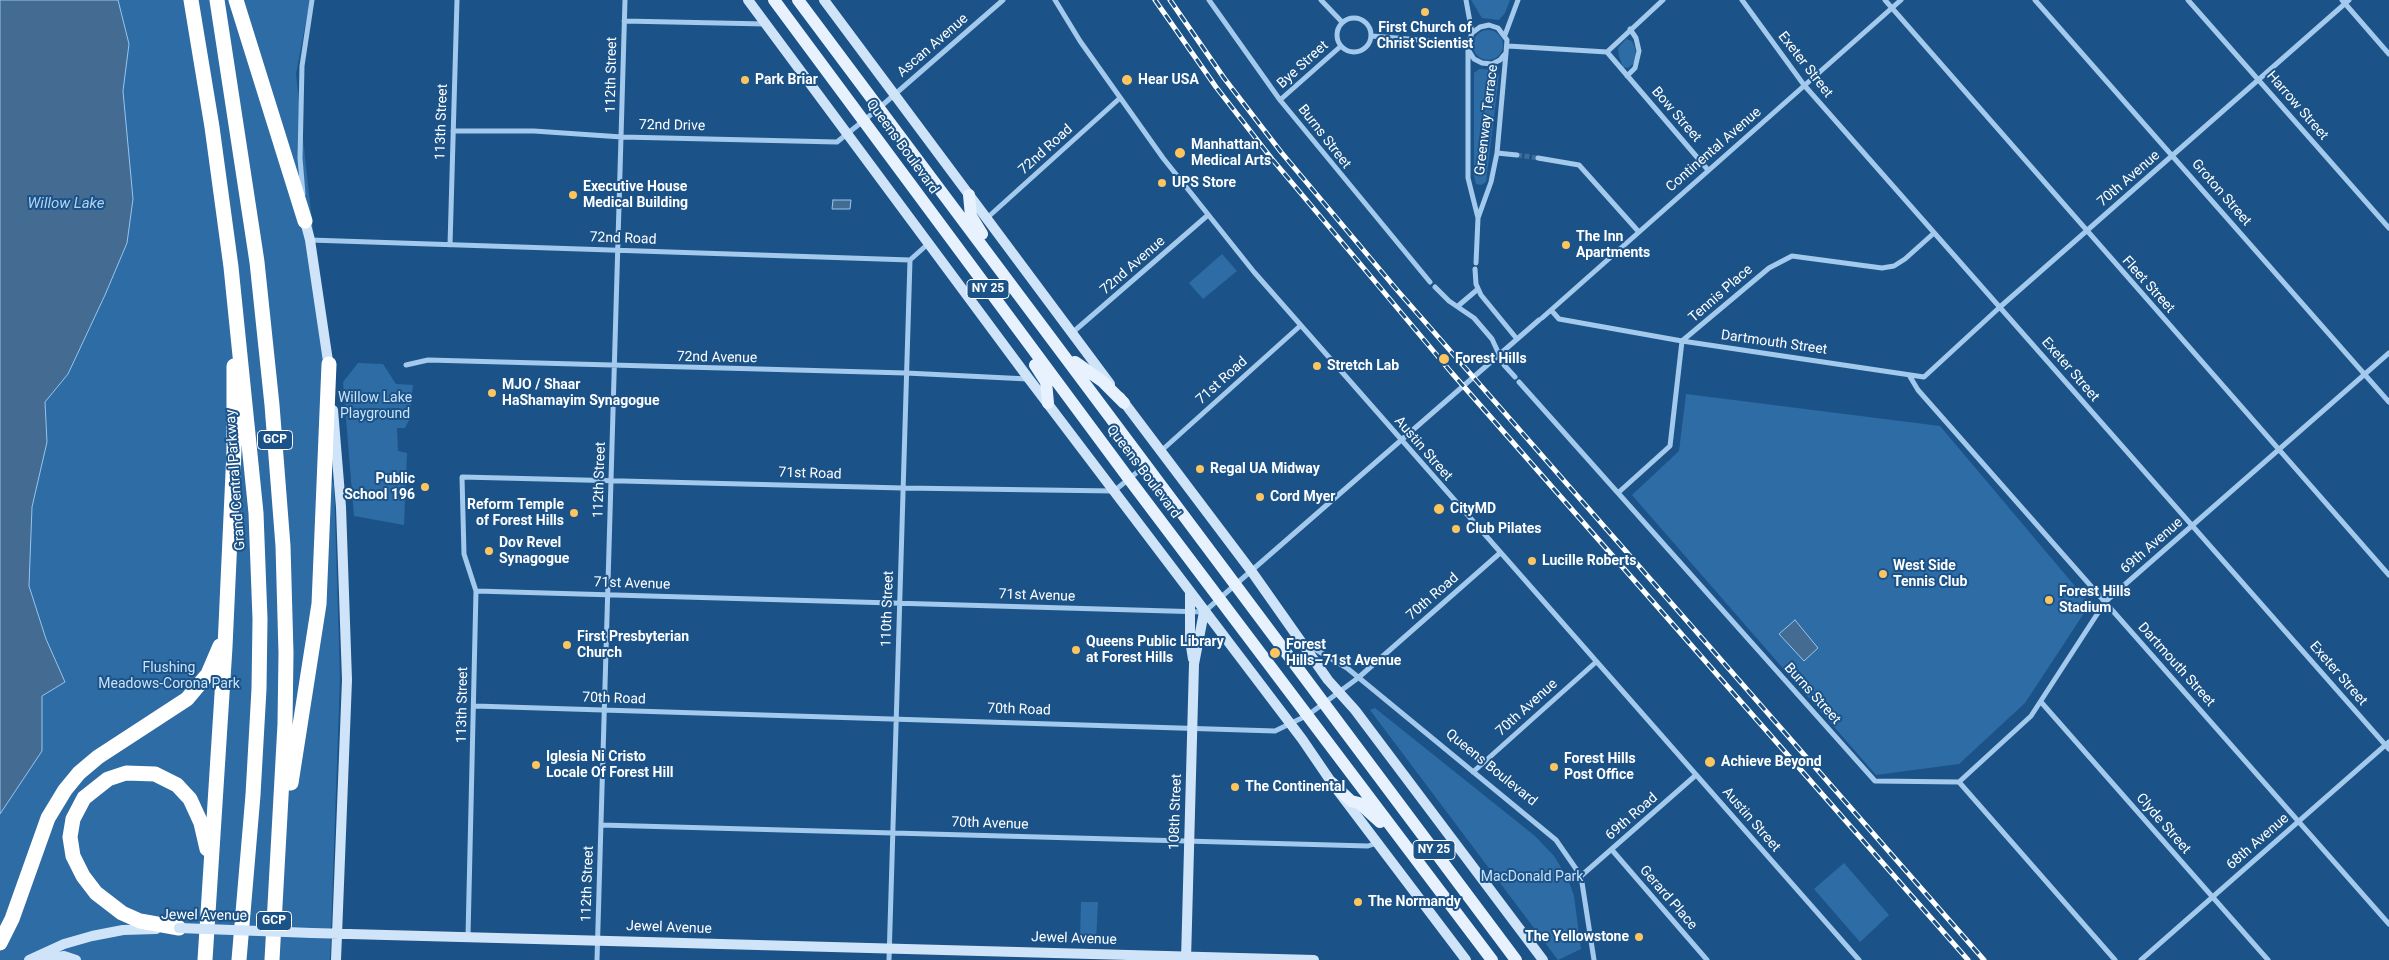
<!DOCTYPE html>
<meta charset="utf-8">
<style>
body{margin:0}
canvas{display:block;background:#1b5287}
</style>
<canvas width="2389" height="960"></canvas>
<script>
const g = document.querySelector('canvas').getContext('2d');
g.lineJoin = 'round';
function paint(path, color) { g.fillStyle = color; g.fill(path, 'evenodd'); }
const poly = rows => new Path2D(rows.map(r => 'M' + r).join(''));
function strokePath(path, color, width, dash) { g.strokeStyle = color; g.lineWidth = width; g.lineCap = dash ? 'butt' : 'round'; g.setLineDash(dash || []); g.stroke(path); }
function write(font, color, halo, rows, align = 'center') {
  g.font = font + ' Roboto,sans-serif'; g.lineWidth = 4; g.setLineDash([]); g.textBaseline = 'middle'; g.strokeStyle = halo; g.fillStyle = color; for (const [text, x, y, turn = 0] of rows) {
    g.save(); g.translate(x, y); g.rotate((+turn || 0) * Math.PI / 180); g.textAlign = isNaN(turn) ? turn : align; if (halo) g.strokeText(text, 0, 0); g.fillText(text, 0, 0); g.restore();
  }
}
const green = poly([
 [0,0,310,0,296,74,327,359,332,481,334,484,340,678,330,960,0,960],
 [1471,0,1510,0,1505,13,1499,20,1482,18],
 '1473 45a15 15 0 1 1 30 0a15 15 0 1 1-30 0Z',
 [1626,39,1632,41,1635,48,1636,56,1633,64,1628,68,1623,67,1619,56,1618,48],
 [1479,69,1496,70,1499,76,1486,182,1481,185,1476,184,1474,176,1474,73],
 [1222,254,1237,271,1203,299,1189,283],
 [358,363,383,364,396,384,413,385,409,420,405,428,397,428,398,451,407,453,404,525,354,516,343,382],
 [1686,394,1940,426,2090,604,2025,703,1959,764,1876,775,1632,495,1679,451],
 [1375,708,1535,836,1554,856,1568,879,1574,896,1581,949,1558,960,1370,710],
 [1844,863,1889,915,1860,942,1814,889],
 [1081,902,1098,902,1096,941,1080,940]
]);
const water = poly([
 [0,0,118,0,129,44,123,91,133,199,127,243,105,295,68,374,45,402,47,442,32,507,29,586,46,639,65,682,42,696,42,751,0,814,0,0],
 [833,200,851,200,850,209,832,209,833,200],
 [1795,620,1818,648,1804,661,1779,634,1795,620]
]);
const streetTunnel = poly([
 [1517,155,1538,158]
]);
const street = poly([
 [1055,0,1080,41,1163,158,1254,272,1859,960],
 [1209,0,1280,100,1430,282],
 [1321,0,1342,22],
 [1466,0,1472,33],
 [1742,0,1804,85,2389,749],
 [1885,0,2389,575],
 [2035,0,2389,402],
 [2188,0,2389,228],
 [2342,0,2389,54],
 '1337 35a17 17 0 1 1 34 0a17 17 0 1 1-34 0Z',
 [624,21,766,24],
 [1505,35,1518,0],
 [1372,36,1468,44],
 [1508,46,1607,52],
 [1469,51,1474,59,1482,63,1492,64,1500,60,1506,53,1507,40,1498,28,1489,25,1480,27,1472,33,1468,44,1468,178,1478,218,1476,263],
 [1607,52,1708,170],
 [1607,52,1663,0],
 [1627,76,1635,68,1639,51,1636,38,1630,29],
 [1280,100,1341,46],
 [453,131,534,131,622,137,837,142,878,109,1003,0],
 [1497,153,1517,155],
 [1538,158,1579,165,1638,231],
 [303,194,300,158,302,66,312,0],
 [987,218,1120,98],
 [1478,218,1491,182,1497,153,1506,53],
 [310,240,910,260,929,243],
 [450,245,457,0],
 [1475,269,1476,284,1481,295,1517,339],
 [1435,287,1449,301,1474,318,1492,339,1504,365,1515,377],
 [1458,306,1478,289],
 [1551,310,1559,319,1682,341,1924,377,2000,307,2349,0],
 [1542,318,1901,0],
 [1072,333,1208,215],
 [406,365,428,360,906,373,1028,379],
 [1909,375,1918,390,2389,924],
 [1519,382,1875,781,1959,782],
 [1161,451,1300,326],
 [1619,492,1670,446,1682,341,1769,268,1792,256,1882,268,1894,266,1905,259,1934,233],
 [476,591,1204,612,1539,320],
 [1306,644,1347,668,1556,840,1581,876,1594,960],
 [2041,702,2268,960],
 [475,706,1275,731,1308,715,1358,678,1500,553],
 [1473,772,1596,662],
 [1959,782,2031,716,2105,602,2389,353],
 [1959,782,2115,960],
 [601,825,1368,846,1377,843],
 [1612,850,1707,960],
 [1581,876,1696,775],
 [468,936,476,591,464,554,462,477,903,488,1114,491,1146,465],
 [597,960,625,0],
 [889,960,910,260],
 [2141,960,2389,742]
]);
const secondary = poly([
 [748,0,1029,379,1302,739,1332,783,1466,960],
 [824,0,1110,384],
 [305,221,310,240,329,368],
 [1120,397,1252,572,1328,680,1355,710,1543,960],
 [333,410,341,507,347,680,336,960],
 [1190,594,1190,640,1193,659],
 [312,933,1314,960],
 [29,960,64,944,92,936,123,930,156,929],
 [42,960,64,956,76,960],
 [1186,960,1194,664,1204,612]
]);
const primary = poly([
 [774,0,1129,479,1492,960],
 [798,0,1516,960],
 [969,195,971,216,982,234],
 [1075,362,1102,381,1124,403],
 [1035,365,1046,382,1048,403],
 [1332,783,1351,801,1359,803,1380,822]
]);
const highway = poly([
 [191,0,212,127,231,267,256,513,260,619,259,689,253,795,239,960],
 [217,0,257,262,272,405,283,546,286,653,285,724,272,960],
 [236,0,305,221],
 [291,783,319,604,329,364],
 [179,928,140,921,122,913,96,893,83,876,73,856,70,837,73,819,84,798,108,779,126,773,155,774,177,785,190,799,201,823,207,849],
 [0,943,12,919,48,818,65,790,79,773,98,757,187,699,208,674,220,646],
 [205,960,225,647,234,451,234,366]
]);
const rail = poly([
 [1155,0,1216,87,1272,159,1451,372,1968,960],
 [1170,0,1224,78,1281,152,1397,290,1984,960]
]);
const secondaryBridge = poly([
 [179,928,312,933]
]);
const markers = [
 [1425,12,5,"#fdc560"],
 [745,80,5,"#fdc560"],
 [1127,80,6,"#fdc560"],
 [1180,153,6,"#fdc560"],
 [1162,183,5,"#fdc560"],
 [573,195,5,"#fdc560"],
 [1566,245,5,"#fdc560"],
 [1444,359,6,"#fdc560"],
 [1317,366,5,"#fdc560"],
 [492,393,5,"#fdc560"],
 [1200,469,5,"#fdc560"],
 [425,487,5,"#fdc560"],
 [1260,497,5,"#fdc560"],
 [1439,509,6,"#fdc560"],
 [574,513,5,"#fdc560"],
 [1456,529,5,"#fdc560"],
 [489,551,5,"#fdc560"],
 [1532,561,5,"#fdc560"],
 [1883,574,5,"#fdc560"],
 [2049,600,5,"#fdc560"],
 [567,645,5,"#fdc560"],
 [1076,650,5,"#fdc560"],
 [1275,653,6,"#fdc560"],
 [1710,762,6,"#fdc560"],
 [536,765,5,"#fdc560"],
 [1554,767,5,"#fdc560"],
 [1235,787,5,"#fdc560"],
 [1358,902,5,"#fdc560"],
 [1639,937,5,"#fdc560"]
];
const shields = [
 [988,289,42],
 [275,440,35],
 [1434,850,42],
 [274,921,35]
];
const shieldNames = [
 ["NY 25",988,289],
 ["GCP",275,440],
 ["NY 25",1434,850],
 ["GCP",274,921]
];
const poiNames = [
 ["First Church of",1425,28,"center"],
 ["Christ Scientist",1425,44,"center"],
 ["Park Briar",755,80],
 ["Hear USA",1138,80],
 ["Manhattan",1191,145],
 ["Medical Arts",1191,161],
 ["UPS Store",1172,183],
 ["Executive House",583,187],
 ["Medical Building",583,203],
 ["The Inn",1576,237],
 ["Apartments",1576,253],
 ["Forest Hills",1455,359],
 ["Stretch Lab",1327,366],
 ["MJO / Shaar",502,385],
 ["HaShamayim Synagogue",502,401],
 ["Regal UA Midway",1210,469],
 ["Public",415,479,"right"],
 ["School 196",415,495,"right"],
 ["Cord Myer",1270,497],
 ["Reform Temple",564,505,"right"],
 ["of Forest Hills",564,521,"right"],
 ["CityMD",1450,509],
 ["Club Pilates",1466,529],
 ["Dov Revel",499,543],
 ["Synagogue",499,559],
 ["Lucille Roberts",1542,561],
 ["West Side",1893,566],
 ["Tennis Club",1893,582],
 ["Forest Hills",2059,592],
 ["Stadium",2059,608],
 ["First Presbyterian",577,637],
 ["Church",577,653],
 ["Queens Public Library",1086,642],
 ["at Forest Hills",1086,658],
 ["Forest",1286,645],
 ["Hills–71st Avenue",1286,661],
 ["Iglesia Ni Cristo",546,757],
 ["Locale Of Forest Hill",546,773],
 ["Forest Hills",1564,759],
 ["Post Office",1564,775],
 ["Achieve Beyond",1721,762],
 ["The Continental",1245,787],
 ["The Normandy",1368,902],
 ["The Yellowstone",1629,937,"right"]
];
const streetNames = [
 ["Ascan Avenue",933,46,-41],
 ["Bye Street",1303,65,-42],
 ["Exeter Street",1805,65,52],
 ["112th Street",612,75,-89],
 ["Harrow Street",2297,106,49],
 ["Bow Street",1676,115,49],
 ["Greenway Terrace",1487,120,-83],
 ["113th Street",442,122,-88],
 ["72nd Drive",672,126,1],
 ["Burns Street",1324,137,52],
 ["Queens Boulevard",902,147,54],
 ["72nd Road",1046,150,-42],
 ["Continental Avenue",1714,150,-41],
 ["70th Avenue",2129,179,-41],
 ["Groton Street",2221,193,49],
 ["72nd Road",623,239,2],
 ["72nd Avenue",1133,266,-41],
 ["Fleet Street",2148,285,48],
 ["Tennis Place",1721,294,-41],
 ["Dartmouth Street",1774,343,8],
 ["72nd Avenue",717,358,1],
 ["Exeter Street",2070,370,49],
 ["71st Road",1222,381,-42],
 ["Austin Street",1423,449,49],
 ["Queens Boulevard",1143,472,53],
 ["71st Road",810,474,2],
 ["Grand Central Parkway",236,480,-94],
 ["112th Street",600,480,-88],
 ["69th Avenue",2152,546,-41],
 ["71st Avenue",632,584,2],
 ["71st Avenue",1037,596,2],
 ["70th Road",1433,597,-41],
 ["110th Street",888,609,-88],
 ["Dartmouth Street",2176,665,48],
 ["Exeter Street",2338,674,49],
 ["Burns Street",1812,694,48],
 ["70th Road",614,699,2],
 ["113th Street",463,705,-89],
 ["70th Avenue",1527,708,-42],
 ["70th Road",1019,710,2],
 ["Queens Boulevard",1491,768,39],
 ["108th Street",1176,812,-88],
 ["69th Road",1632,817,-41],
 ["Austin Street",1751,820,49],
 ["70th Avenue",990,824,2],
 ["Clyde Street",2163,824,49],
 ["68th Avenue",2258,842,-41],
 ["112th Street",588,884,-88],
 ["Gerard Place",1668,898,49],
 ["Jewel Avenue",204,916,1],
 ["Jewel Avenue",669,928,2],
 ["Jewel Avenue",1074,939,2]
];
const parkNames = [
 ["Willow Lake",375,398],
 ["Playground",375,414],
 ["Flushing",169,668],
 ["Meadows-Corona Park",169,684],
 ["MacDonald Park",1532,877]
];
const waterNames = [
 ["Willow Lake",66,204]
];
paint(green, '#2e6ca5');
paint(water, '#446c92');
strokePath(water, '#96c5ee', 1);
strokePath(streetTunnel, '#3d6c99', 5, [5, 2.5]);
strokePath(street, '#a3c9ec', 5);
strokePath(secondary, '#cfe4f9', 10);
strokePath(primary, '#e8f2ff', 12);
strokePath(highway, '#fff', 15);
strokePath(rail, '#fff', 5);
strokePath(rail, '#1b5287', 3, [9]);
strokePath(secondaryBridge, '#cfe4f9', 10);
for (const [x, y, r, color] of markers) { const dot = new Path2D(); dot.arc(x, y, r, 0, 2 * Math.PI); g.fillStyle = color; g.fill(dot); strokePath(dot, '#1b5287', 2); }
for (const [x, y, w] of shields) { const box = new Path2D(); box.roundRect(x - w / 2, y - 9.5, w, 19, 4); g.fillStyle = '#1b5287'; g.fill(box); strokePath(box, '#fff', 1); }
write('bold 12px', '#fff', null, shieldNames);
write('bold 14px', '#fff', '#1b5287', poiNames, 'left');
write('14px', '#fff', '#1b5287', streetNames);
write('14px', '#c8e2f9', '#1b5287', parkNames);
write('italic 15px', '#afd3f3', '#1b5287', waterNames);
</script>
